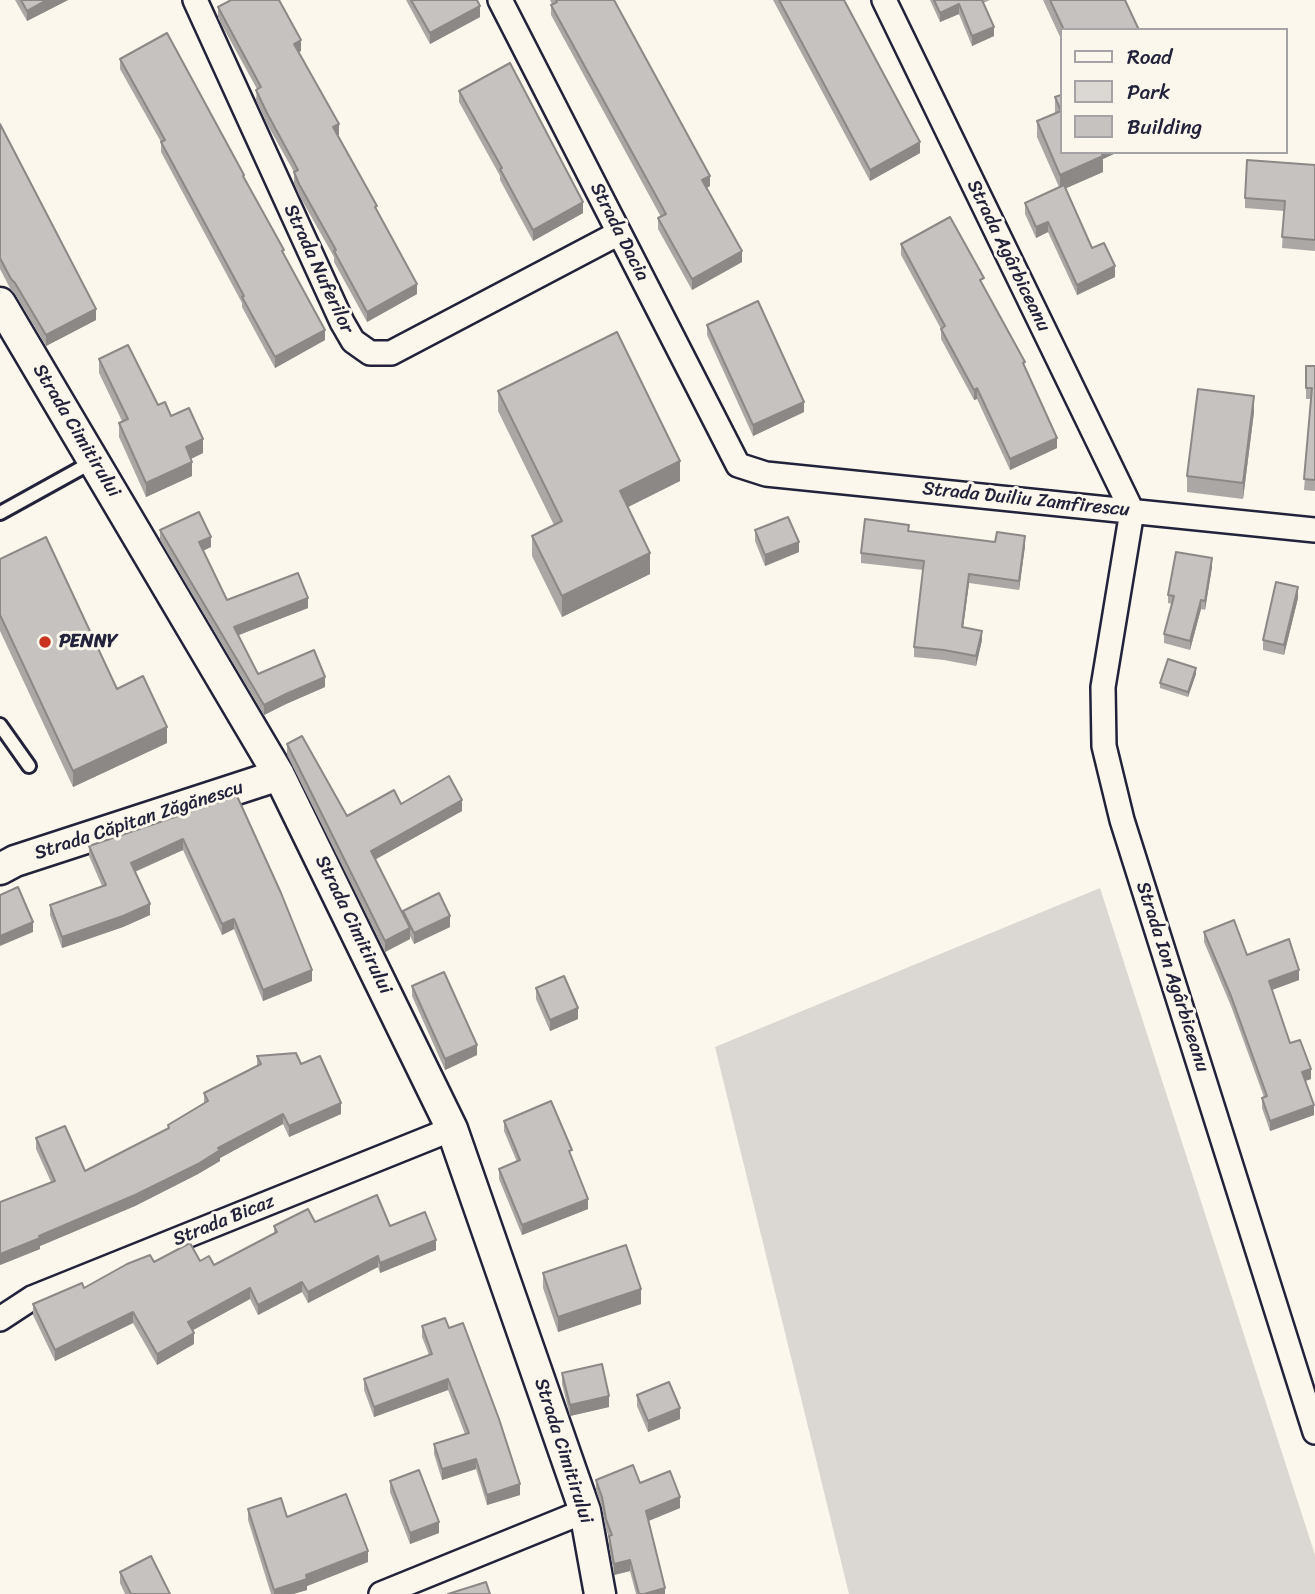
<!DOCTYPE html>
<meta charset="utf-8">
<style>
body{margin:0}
#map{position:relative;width:1315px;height:1594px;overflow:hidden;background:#fbf7ec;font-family:Sriracha,sans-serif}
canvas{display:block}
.legend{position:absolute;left:1060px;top:28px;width:228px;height:126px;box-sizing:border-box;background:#fbf7ec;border:2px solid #a4a2a5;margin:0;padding:9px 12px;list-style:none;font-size:21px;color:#22223b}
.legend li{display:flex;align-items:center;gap:14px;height:35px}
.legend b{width:35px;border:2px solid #a4a2a5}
</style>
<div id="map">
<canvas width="1315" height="1594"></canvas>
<ul class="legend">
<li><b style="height:9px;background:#fbf7ec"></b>Road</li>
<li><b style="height:19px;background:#dbd8d3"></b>Park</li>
<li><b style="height:19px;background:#c6c2c0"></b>Building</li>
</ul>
</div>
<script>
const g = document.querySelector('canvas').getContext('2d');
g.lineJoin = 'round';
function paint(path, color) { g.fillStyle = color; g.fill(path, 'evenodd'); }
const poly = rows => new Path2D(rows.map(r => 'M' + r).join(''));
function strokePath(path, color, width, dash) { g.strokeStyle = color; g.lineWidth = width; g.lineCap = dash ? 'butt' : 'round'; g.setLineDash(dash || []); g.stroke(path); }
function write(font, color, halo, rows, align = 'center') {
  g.font = font + ' Sriracha,sans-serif'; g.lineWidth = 6; g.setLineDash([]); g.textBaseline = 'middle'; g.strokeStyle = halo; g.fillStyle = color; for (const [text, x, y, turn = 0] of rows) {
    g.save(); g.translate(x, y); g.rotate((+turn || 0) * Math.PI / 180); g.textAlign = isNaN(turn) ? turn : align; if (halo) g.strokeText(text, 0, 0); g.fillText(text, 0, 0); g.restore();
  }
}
const green = poly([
 [1100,888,1315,1555,1315,1594,849,1594,715,1047]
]);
const service = poly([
 [0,513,94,461],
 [0,725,29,766]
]);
const minor = poly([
 [195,0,342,322,353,341,370,353,391,353,619,233],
 [500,0,738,465,766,474,1315,530],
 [884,0,1132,511],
 [1132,511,1103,687,1104,746,1122,820,1315,1432],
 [0,1319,32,1298,452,1129],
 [381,1594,585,1511]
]);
const tertiary = poly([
 [0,303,279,775,452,1129,585,1511,600,1594],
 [0,869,15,861,279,775]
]);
const wall = poly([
 [15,0,68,0,27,21],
 [406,0,477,0,480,17,430,44],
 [550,0,614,0,710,186,707,188,742,262,692,290,658,229,658,218,661,217,551,15,551,5,552,4],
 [773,0,844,0,920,153,870,181],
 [930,0,990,0,983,3,994,36,972,46,959,14,940,22],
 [1043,0,1125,0,1139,30,1061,30,1061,39],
 [218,7,301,51,299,52,339,135,338,135,377,210,417,294,367,322,334,262,334,257,299,195,294,183,294,172,267,124,256,100,257,89,218,18],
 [120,59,244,178,284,254,325,340,275,368,242,307,242,303,161,152,161,142,120,69],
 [459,91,583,213,533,241,500,180,500,176,459,102],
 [1061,95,1061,152,1118,152,1103,159,1103,172,1065,188,1092,248,1115,277,1077,295,1048,232,1036,238,1025,214,1025,203,1059,187,1037,137,1037,121,1055,113,1055,97],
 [0,124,96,320,46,346,15,294,11,290,0,269],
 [1315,165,1315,251,1282,248,1284,211,1245,208,1245,198],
 [901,244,984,288,1025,368,1057,448,1010,470,977,399,974,400,941,339,941,329,901,255],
 [707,325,804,412,753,436,707,335],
 [99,359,171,416,203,453,191,459,192,476,146,497,119,437,119,423,122,421,99,373],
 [1306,366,1315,366,1315,491,1304,490,1311,399,1306,399],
 [498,391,680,481,628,507,650,574,562,617,532,556,532,536,554,525,498,411],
 [1254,412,1243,499,1187,492,1187,476],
 [160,530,211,547,203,551,227,600,308,608,238,635,258,674,325,687,286,704,264,715,160,540],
 [755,530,799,552,765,566,755,541],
 [909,531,1025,546,1019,590,969,583,963,627,982,640,976,666,944,660,914,657,914,647,923,570,861,563,861,553],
 [0,559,117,689,167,743,73,787,0,631],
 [1212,567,1205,610,1201,609,1190,650,1164,643,1164,634,1172,604,1168,603,1168,595],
 [1298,598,1284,655,1263,650,1263,640],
 [1196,674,1188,697,1160,688,1160,683],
 [287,744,347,816,401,804,462,811,375,859,403,914,403,911,450,927,414,944,410,936,410,939,385,952,287,755],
 [237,796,312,981,263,1001,234,929,222,935,183,850,135,872,150,915,123,927,62,948,50,915,50,905,102,886,89,856,89,846],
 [1204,932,1247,955,1299,980,1272,990,1290,1043,1311,1079,1305,1081,1314,1115,1270,1131,1262,1108,1262,1098,1264,1097,1231,1006,1204,942],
 [412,986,477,1055,445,1070,412,996],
 [536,988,578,1019,550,1031,536,999],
 [257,1056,301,1064,341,1114,289,1137,283,1124,220,1158,220,1161,198,1174,135,1206,40,1246,40,1249,0,1265,51,1182,36,1149,36,1138,85,1171,168,1129,168,1125,204,1103,204,1093,257,1066],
 [504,1121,588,1209,522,1235,499,1179,499,1169,517,1162,504,1131],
 [315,1222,390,1226,436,1250,380,1273,378,1267,308,1303,302,1292,258,1315,250,1299,192,1330,194,1344,157,1365,133,1323,55,1361,33,1315,33,1304,84,1288,154,1262,200,1261,214,1265,274,1233,274,1226],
 [543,1273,641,1304,558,1332,543,1288],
 [422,1326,520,1495,487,1505,476,1469,442,1480,434,1454,434,1444,465,1434,448,1390,374,1417,364,1390,364,1379,429,1355,422,1337],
 [562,1373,609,1407,570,1416,562,1384],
 [637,1395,680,1419,648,1432,637,1406],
 [596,1480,640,1483,680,1508,648,1521,665,1594,636,1594,630,1571,614,1575,609,1546,609,1537,606,1530,602,1508,596,1490],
 [390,1481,439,1533,410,1544,390,1492],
 [248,1509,368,1562,307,1586,307,1590,293,1594,271,1594,248,1520],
 [120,1572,170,1594,125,1594,120,1583]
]);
const shadedWall = poly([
 [47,0,68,0,27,21,27,11],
 [959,4,959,14,940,22,940,13],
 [480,6,480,17,430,44,430,33],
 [994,27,994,36,972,46,972,36],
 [301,40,301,51,294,55,294,44],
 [339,124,339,135,333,138,333,127],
 [920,142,920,153,870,181,870,170],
 [1098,152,1118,152,1103,159,1103,172,1060,191,1060,175],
 [710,176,710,186,702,190,702,180],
 [583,202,583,213,533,241,533,230],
 [1048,222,1048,232,1036,238,1036,227],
 [742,251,742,262,692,290,692,279],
 [1115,266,1115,277,1077,295,1077,285],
 [417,284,417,294,367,322,367,312],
 [96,309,96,320,46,346,46,335],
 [325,330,325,340,275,368,275,357],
 [977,388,977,399,974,400,974,390],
 [1254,396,1254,412,1243,499,1243,483],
 [804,402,804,412,753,436,753,425],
 [1057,438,1057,448,1010,470,1010,459],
 [203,439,203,453,186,461,186,447],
 [680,461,680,481,620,511,620,491],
 [192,462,192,476,146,497,146,483],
 [1025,536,1025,546,1019,590,1019,581],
 [211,537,211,547,199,552,199,542],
 [799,542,799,552,765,566,765,555],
 [650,553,650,574,562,617,562,596],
 [1212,558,1212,567,1205,610,1205,601],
 [969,574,969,583,962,636,962,627],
 [1298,587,1298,598,1284,655,1284,645],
 [308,598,308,608,234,637,234,627],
 [1201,600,1201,609,1190,650,1190,641],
 [982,631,982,640,976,666,976,656],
 [1196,668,1196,674,1188,697,1188,692],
 [325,677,325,687,286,704,264,715,264,705,286,694],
 [167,727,167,743,73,787,73,771],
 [462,800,462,811,371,862,371,851],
 [183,839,183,850,131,873,131,863],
 [150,904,150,915,123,927,62,948,62,937],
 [450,916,450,927,414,944,414,933],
 [234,919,234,929,222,935,222,924],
 [33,922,33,932,0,946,0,936],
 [410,928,410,939,385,952,385,941],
 [312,970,312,981,263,1001,263,990],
 [1299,970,1299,980,1269,991,1269,981],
 [578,1008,578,1019,550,1031,550,1020],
 [477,1045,477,1055,445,1070,445,1059],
 [1311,1069,1311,1079,1302,1082,1302,1072],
 [341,1103,341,1114,289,1137,289,1126],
 [1314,1105,1314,1115,1270,1131,1270,1121],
 [283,1114,283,1124,220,1158,220,1161,198,1174,135,1206,40,1246,40,1249,0,1265,0,1254,218,1148],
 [588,1199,588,1209,522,1235,522,1225],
 [436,1240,436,1250,380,1273,380,1263],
 [378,1256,378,1267,308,1303,308,1292],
 [302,1282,302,1292,258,1315,258,1305],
 [250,1288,250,1299,188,1333,188,1322],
 [641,1289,641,1304,558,1332,558,1317],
 [133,1312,133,1323,55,1361,55,1350],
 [194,1333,194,1344,157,1365,157,1354],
 [448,1379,448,1390,374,1417,374,1407],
 [609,1396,609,1407,570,1416,570,1405],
 [680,1408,680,1419,648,1432,648,1421],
 [476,1459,476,1469,442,1480,442,1469],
 [520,1484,520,1495,487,1505,487,1495],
 [680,1497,680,1508,646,1522,646,1511],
 [439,1522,439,1533,410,1544,410,1533],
 [368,1551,368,1562,307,1586,307,1590,293,1594,274,1594,274,1590,306,1575],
 [630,1560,630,1571,614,1575,614,1564],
 [665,1588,665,1594,644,1594]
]);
const building = poly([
 [21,0,47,0,27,11,21,0],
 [231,0,279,0,301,40,294,44,339,124,333,127,377,206,375,207,417,284,367,312,334,251,336,250,299,184,294,172,298,170,267,113,256,90,261,87,218,7,231,0],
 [411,0,477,0,480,6,430,33,411,0],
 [556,0,614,0,710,176,702,180,742,251,692,279,658,218,666,214,551,5,557,2,556,0],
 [779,0,844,0,920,142,870,170,779,0],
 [934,0,982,0,994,27,972,36,959,4,940,13,934,0],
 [1050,0,1125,0,1139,30,1064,30,1050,0],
 [167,33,244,175,243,176,284,250,282,251,325,330,275,357,242,297,244,296,161,142,165,140,120,59,167,33],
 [510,63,583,202,533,230,500,169,502,168,459,91,510,63],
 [1061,95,1061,152,1101,152,1103,156,1060,175,1037,121,1061,111,1055,97,1061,95],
 [0,124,96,309,46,335,15,283,11,279,0,258,0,124],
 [1247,160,1315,165,1315,240,1282,237,1285,201,1245,198,1247,160],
 [1064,185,1092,248,1104,243,1115,266,1077,285,1048,222,1036,227,1025,203,1064,185],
 [950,217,984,278,980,280,1025,362,1023,363,1057,438,1010,459,977,388,974,390,941,329,945,326,901,244,950,217],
 [758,301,804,402,753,425,707,325,758,301],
 [617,332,680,461,620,491,650,553,562,596,532,536,562,521,498,391,617,332],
 [128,345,158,405,165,402,171,416,189,408,203,439,186,447,192,462,146,483,119,423,128,419,99,359,128,345],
 [1306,366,1315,366,1315,480,1304,479,1312,388,1306,388,1306,366],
 [1198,389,1254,396,1243,483,1187,476,1198,389],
 [199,512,211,537,199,542,227,600,298,573,308,598,234,627,258,674,314,650,325,677,286,694,264,705,160,530,199,512],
 [788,517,799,542,765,555,755,530,788,517],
 [865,519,909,525,908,531,995,542,997,532,1025,536,1019,581,969,574,962,627,982,631,976,656,944,650,914,647,924,561,861,553,865,519],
 [46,537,117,689,143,676,167,727,73,771,0,615,0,559,46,537],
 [1176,552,1212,558,1205,601,1201,600,1190,641,1164,634,1174,596,1168,595,1176,552],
 [1276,582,1298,587,1284,645,1263,640,1276,582],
 [1168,659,1196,668,1188,692,1160,683,1168,659],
 [302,736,347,816,394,790,401,804,449,776,462,800,371,851,410,928,385,941,287,744,302,736],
 [237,796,281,893,312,970,263,990,234,919,222,924,183,839,131,863,150,904,123,916,62,937,50,905,106,885,89,846,237,796],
 [18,887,33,922,0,936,0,895,18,887],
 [439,893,450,916,414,933,403,911,439,893],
 [1234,920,1247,955,1289,939,1299,970,1269,981,1290,1043,1300,1040,1311,1069,1302,1072,1314,1105,1270,1121,1262,1098,1267,1096,1231,996,1204,932,1234,920],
 [444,972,477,1045,445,1059,412,986,444,972],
 [564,976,578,1008,550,1020,536,988,564,976],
 [296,1053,301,1064,320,1056,341,1103,289,1126,283,1114,218,1148,220,1150,198,1164,135,1195,39,1236,40,1238,0,1254,0,1202,55,1181,36,1138,65,1126,85,1171,169,1128,168,1125,208,1101,204,1093,261,1064,257,1056,296,1053],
 [551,1101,572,1150,569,1151,588,1199,522,1225,499,1169,520,1160,504,1121,551,1101],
 [377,1195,390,1226,425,1212,436,1240,380,1263,378,1256,308,1292,302,1282,258,1305,250,1288,188,1322,194,1333,157,1354,133,1312,55,1350,33,1304,82,1283,84,1288,127,1264,150,1255,154,1262,190,1243,200,1261,209,1256,214,1265,277,1232,274,1226,308,1209,315,1222,377,1195],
 [626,1245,641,1289,558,1317,543,1273,626,1245],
 [445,1318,449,1328,463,1323,499,1419,520,1484,487,1495,476,1459,442,1469,434,1444,469,1433,448,1379,374,1407,364,1379,432,1354,422,1326,445,1318],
 [602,1364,609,1396,570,1405,562,1373,602,1364],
 [669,1382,680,1408,648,1421,637,1395,669,1382],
 [633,1465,640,1483,670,1471,680,1497,646,1511,665,1588,644,1594,639,1594,630,1560,614,1564,609,1536,612,1535,606,1519,602,1497,596,1480,633,1465],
 [419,1470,439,1522,410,1533,390,1481,419,1470],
 [346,1494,368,1551,306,1575,307,1579,274,1590,248,1509,281,1498,287,1517,346,1494],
 [151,1556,170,1594,131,1594,120,1572,151,1556],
 [486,1582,490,1594,448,1594,486,1582]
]);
const markers = [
 [45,642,7,"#c8321e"]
];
const streetNames = [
 ["Strada Dacia",619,232,63],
 ["Strada Agârbiceanu",1008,256,64],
 ["Strada Nuferilor",318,269,65],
 ["Strada Cimitirului",76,431,59],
 ["Strada Duiliu Zamfirescu",1026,500,6],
 ["Strada Căpitan Zăgănescu",139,821,-18],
 ["Strada Cimitirului",353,925,64],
 ["Strada Ion Agârbiceanu",1172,977,72],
 ["Strada Bicaz",224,1221,-22],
 ["Strada Cimitirului",563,1451,72]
];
const poiNames = [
 ["PENNY",59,642]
];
paint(green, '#dbd8d3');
strokePath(service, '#22223b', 18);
strokePath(minor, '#22223b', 28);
strokePath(tertiary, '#22223b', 35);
strokePath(service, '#fbf7ec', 12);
strokePath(minor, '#fbf7ec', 23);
strokePath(tertiary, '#fbf7ec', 30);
paint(wall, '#aaa7a5');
paint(shadedWall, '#8b8886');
paint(building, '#c6c2c0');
strokePath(building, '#8b8886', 2);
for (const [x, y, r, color] of markers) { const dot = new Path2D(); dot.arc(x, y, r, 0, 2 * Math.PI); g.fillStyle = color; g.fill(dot); strokePath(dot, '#fbf7ec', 2.5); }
write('19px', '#22223b', '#fbf7ec', streetNames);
write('bold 19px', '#22223b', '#fbf7ec', poiNames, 'left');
</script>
